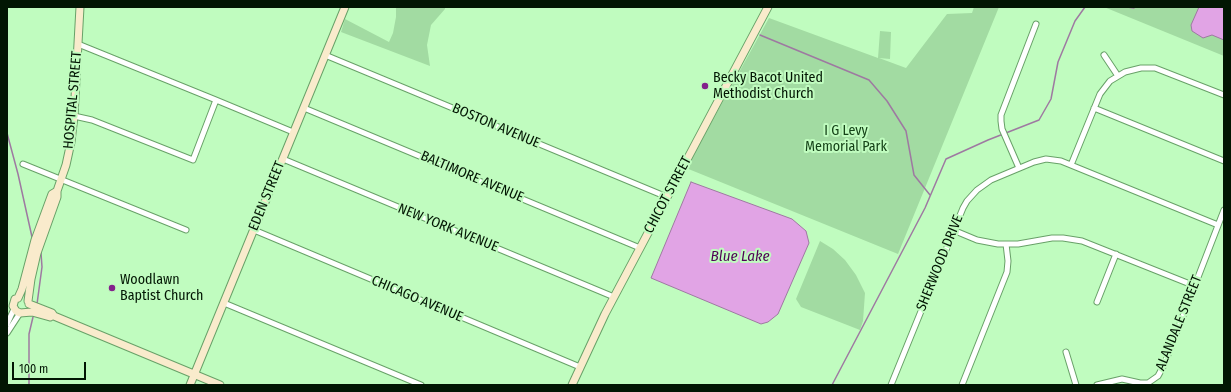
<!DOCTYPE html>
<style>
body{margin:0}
#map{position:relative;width:1231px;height:392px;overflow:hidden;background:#c0fcbf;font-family:"Fira Sans Condensed",sans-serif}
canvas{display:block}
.frame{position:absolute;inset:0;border:8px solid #021603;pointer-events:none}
.scale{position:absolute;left:12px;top:362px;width:74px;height:18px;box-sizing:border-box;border:2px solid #021603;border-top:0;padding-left:5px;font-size:12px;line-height:14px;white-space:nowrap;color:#021603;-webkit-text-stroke:3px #c0fcbf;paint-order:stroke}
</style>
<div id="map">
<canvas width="1231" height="392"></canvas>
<div class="frame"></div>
<div class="scale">100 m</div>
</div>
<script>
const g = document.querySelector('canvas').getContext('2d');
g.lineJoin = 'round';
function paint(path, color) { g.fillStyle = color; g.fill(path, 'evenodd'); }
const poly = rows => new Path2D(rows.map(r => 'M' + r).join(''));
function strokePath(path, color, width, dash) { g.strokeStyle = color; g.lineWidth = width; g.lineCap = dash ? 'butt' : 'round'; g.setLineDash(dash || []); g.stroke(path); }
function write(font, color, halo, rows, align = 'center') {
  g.font = font + ' "Fira Sans Condensed",sans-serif'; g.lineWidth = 4; g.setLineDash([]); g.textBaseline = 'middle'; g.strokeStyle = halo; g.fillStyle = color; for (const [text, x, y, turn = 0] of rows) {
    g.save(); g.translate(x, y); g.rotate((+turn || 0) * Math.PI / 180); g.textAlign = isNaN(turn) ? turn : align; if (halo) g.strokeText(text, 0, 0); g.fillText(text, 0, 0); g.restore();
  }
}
const green = poly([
 [396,7,445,7,445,9,431,25,427,45,430,66,341,32,345,19,389,42,393,33,396,17],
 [974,7,999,7,898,254,686,168,769,18,878,58,880,31,891,32,890,59,879,58,906,68,947,14,972,13],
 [1104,7,1224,7,1224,56],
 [820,241,833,249,845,260,856,275,865,293,863,321,860,330,801,307,796,299]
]);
const water = poly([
 [1199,7,1224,7,1224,40,1212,35,1203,38,1192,31,1191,25,1199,7],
 [691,182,792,219,806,231,809,243,778,314,768,322,761,324,651,278,691,182]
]);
const stream = poly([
 [1127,7,1134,8],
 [760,35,869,80,887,101,906,131,914,175,930,195],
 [7,133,18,174,32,237],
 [37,304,42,267,41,253],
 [29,385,29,334,33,317],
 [832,385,925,208,946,159,988,140,1039,120,1051,99,1058,62,1075,21,1085,7]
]);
const street = poly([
 [78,44,216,100,293,132],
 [325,55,667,197],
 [1104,55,1118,76],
 [304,108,640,248],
 [1094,108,1224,161],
 [74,116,92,120,193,160,216,100],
 [283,159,614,297],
 [23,164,186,230],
 [1071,165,1100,94,1110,81,1125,72,1141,68,1155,68,1224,95],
 [1019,168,1002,129,1001,121,1001,115,1036,24],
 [254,230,580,367],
 [953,230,977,240,998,244,1018,244,1052,238,1063,238,1082,241,1195,286],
 [1097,302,1116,254],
 [224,303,421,385],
 [7,324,14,309],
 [7,333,20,313],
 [1066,352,1076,385],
 [891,385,963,208,967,201,977,190,991,180,1034,162,1046,159,1061,161,1218,225],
 [962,385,1007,272,1008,261,1006,244],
 [1097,385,1122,379,1140,383,1148,383,1158,376,1164,365,1224,210]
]);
const secondary = poly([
 [18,298,22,289,35,240,52,194,57,191],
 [15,299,13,306,16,311,20,313,32,312,50,317],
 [28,301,31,279,37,253,57,197,57,191,66,165,71,142,74,116,80,7],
 [29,304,52,313,54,316,220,385],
 [190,385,345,7],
 [572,385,605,314,768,7]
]);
const markers = [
 [705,86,4,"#83218b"],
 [112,288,4,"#83218b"]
];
const poiNames = [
 ["Becky Bacot United",713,78],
 ["Methodist Church",713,94],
 ["Woodlawn",120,280],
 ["Baptist Church",120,296]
];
const streetNames = [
 ["HOSPITAL STREET",73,100,-85],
 ["BOSTON AVENUE",496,126,23],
 ["BALTIMORE AVENUE",472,177,23],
 ["CHICOT STREET",668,195,-62],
 ["EDEN STREET",267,196,-68],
 ["NEW YORK AVENUE",448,228,22],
 ["SHERWOOD DRIVE",940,263,-68],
 ["CHICAGO AVENUE",417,299,23],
 ["ALANDALE STREET",1179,323,-68]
];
const parkNames = [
 ["I G Levy",846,131],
 ["Memorial Park",846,147]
];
const waterNames = [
 ["Blue Lake",740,257]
];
paint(green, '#a2dba2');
paint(water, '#e1a4e5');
strokePath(water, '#9e79a1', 1);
strokePath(stream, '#9e79a1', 1.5);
strokePath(street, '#68a168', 7);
strokePath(secondary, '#68a168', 9);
strokePath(street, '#fff', 5);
strokePath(secondary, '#f9ebcc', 7);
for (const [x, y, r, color] of markers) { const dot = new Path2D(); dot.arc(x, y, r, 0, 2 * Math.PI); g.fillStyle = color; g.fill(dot); strokePath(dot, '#c0fcbf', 1.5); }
write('14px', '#021603', '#c0fcbf', poiNames, 'left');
write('14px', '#021603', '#c0fcbf', streetNames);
write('14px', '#144117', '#c0fcbf', parkNames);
write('italic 15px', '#500356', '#c0fcbf', waterNames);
</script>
